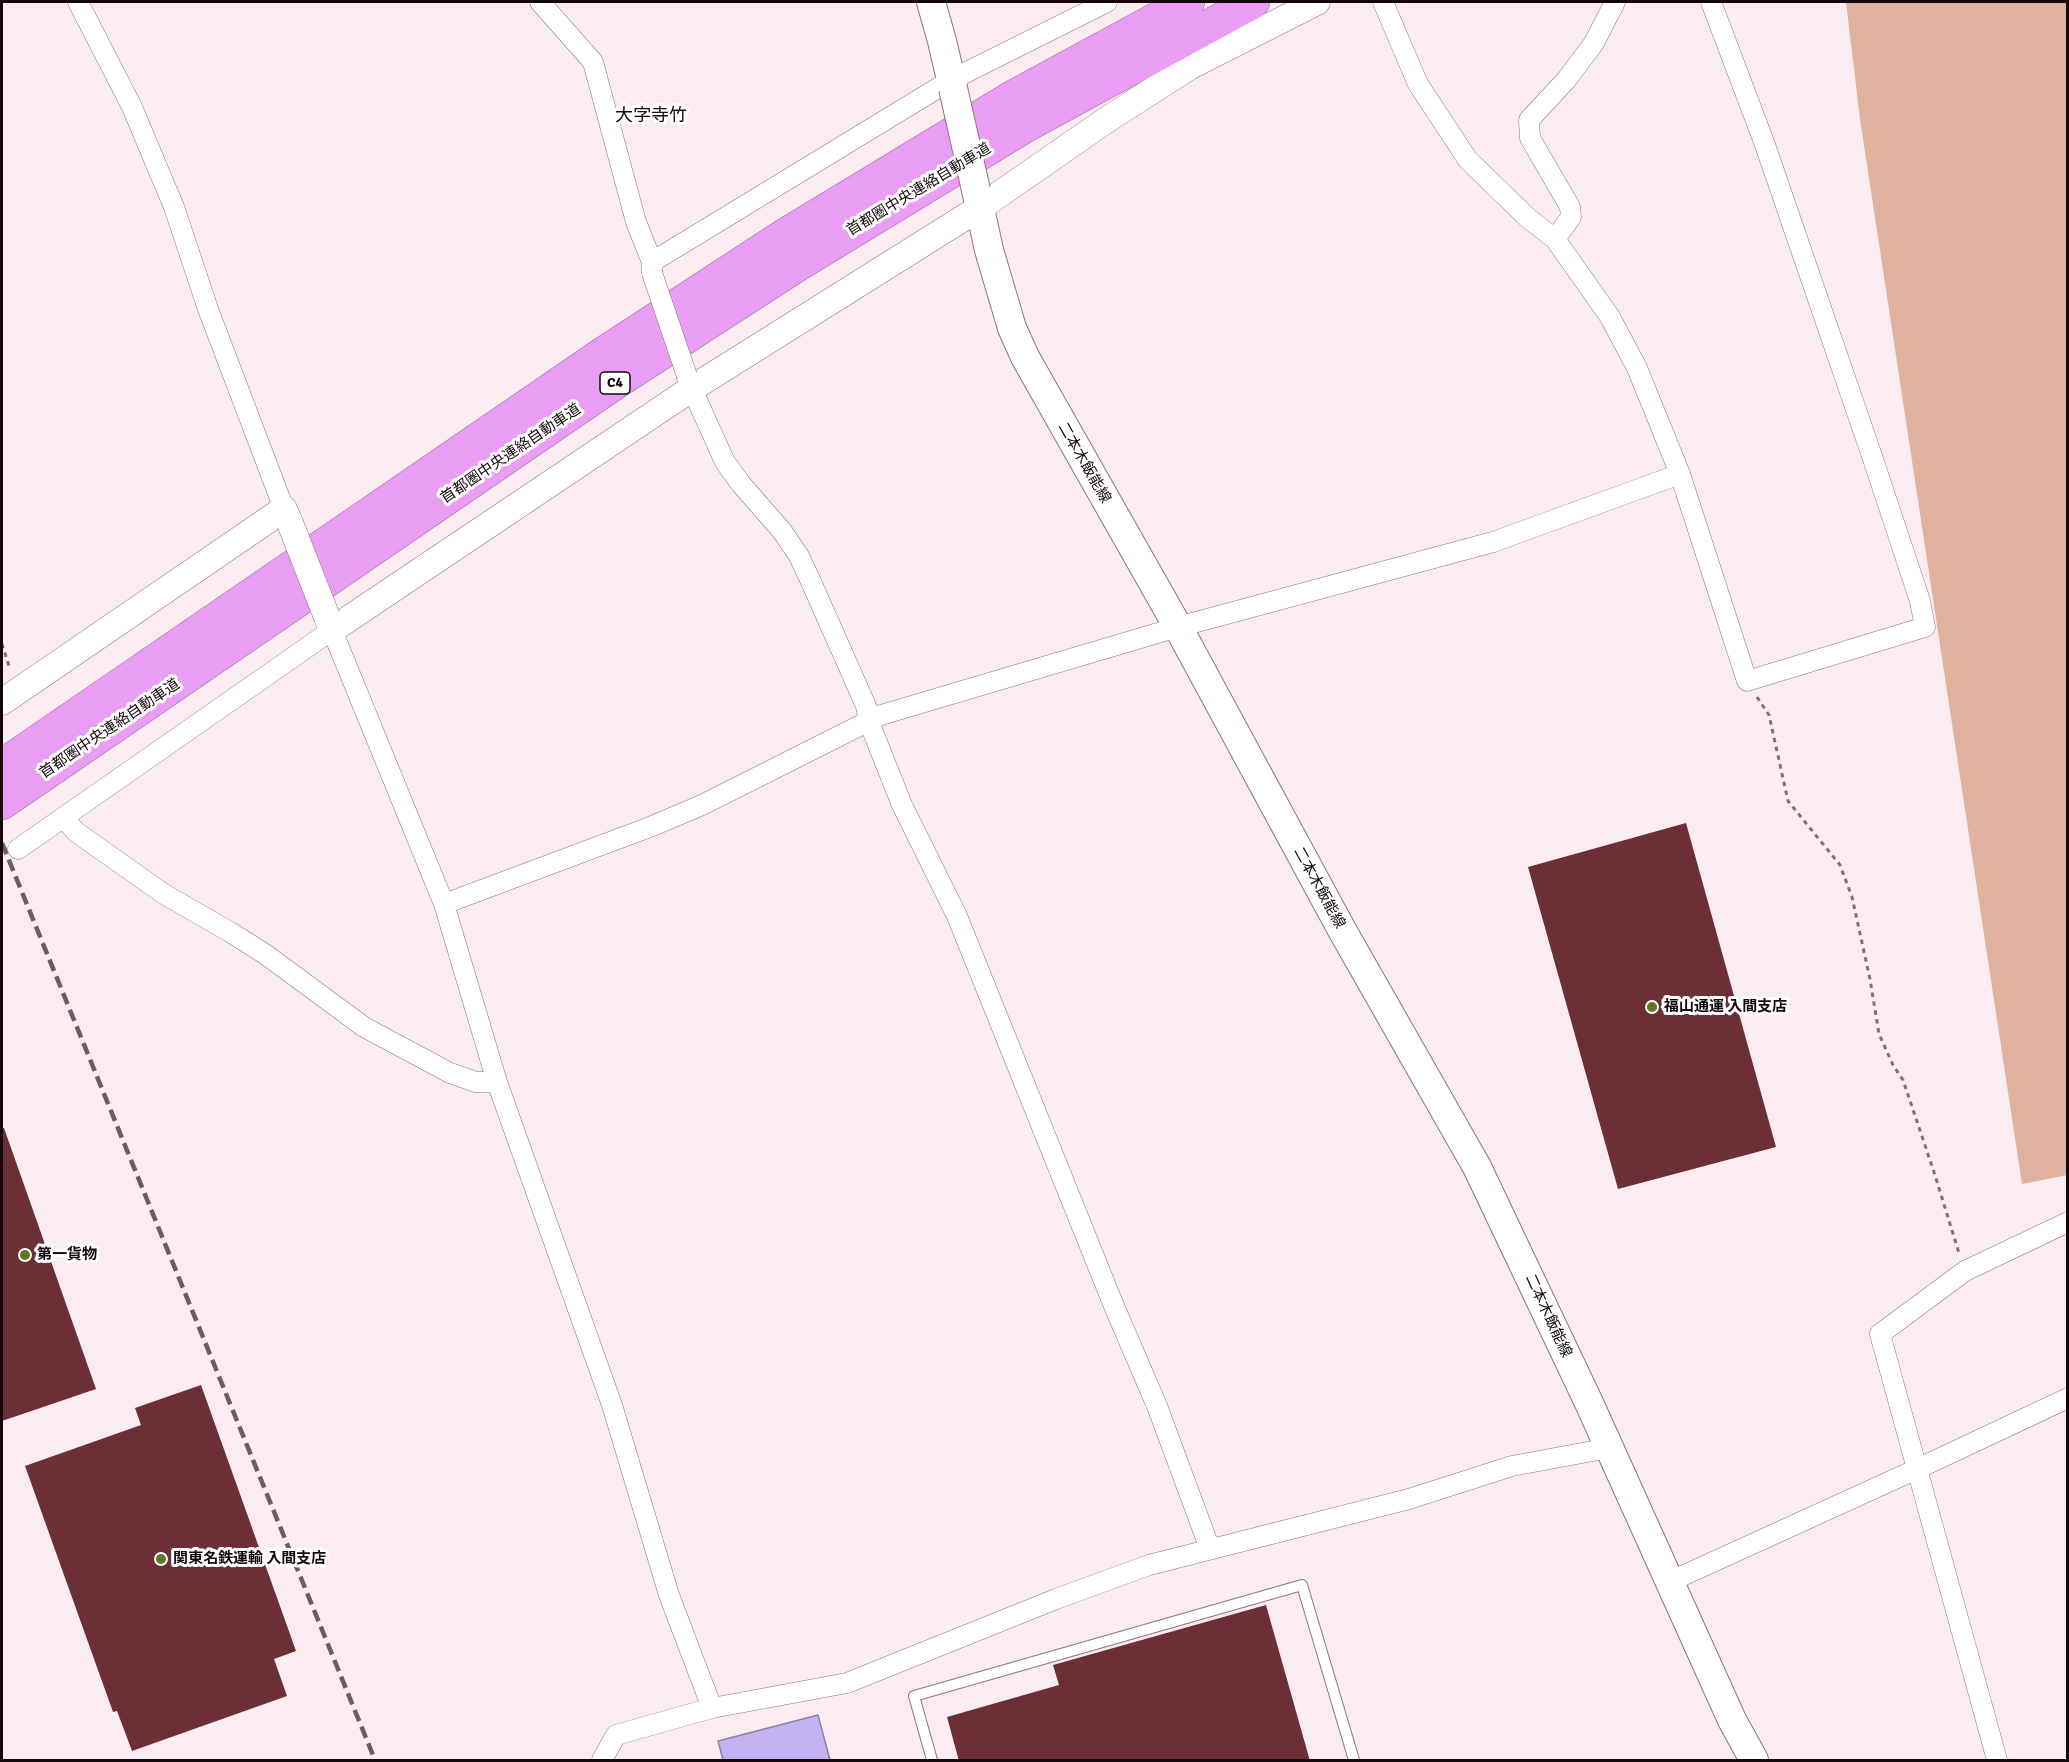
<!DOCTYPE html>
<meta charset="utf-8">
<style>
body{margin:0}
#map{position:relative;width:2069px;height:1762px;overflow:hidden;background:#fbecf2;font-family:Signika,sans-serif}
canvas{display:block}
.frame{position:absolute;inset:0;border:3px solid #13070d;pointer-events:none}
</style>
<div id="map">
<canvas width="2069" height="1762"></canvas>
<div class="frame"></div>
</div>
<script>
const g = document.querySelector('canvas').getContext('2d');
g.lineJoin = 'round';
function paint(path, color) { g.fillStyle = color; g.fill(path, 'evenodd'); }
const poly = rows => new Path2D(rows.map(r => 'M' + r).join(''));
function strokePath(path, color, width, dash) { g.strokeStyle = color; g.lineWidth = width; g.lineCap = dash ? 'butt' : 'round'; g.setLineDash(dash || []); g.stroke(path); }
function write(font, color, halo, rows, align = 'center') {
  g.font = font + ' Signika,"Noto Sans JP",sans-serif'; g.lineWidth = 6; g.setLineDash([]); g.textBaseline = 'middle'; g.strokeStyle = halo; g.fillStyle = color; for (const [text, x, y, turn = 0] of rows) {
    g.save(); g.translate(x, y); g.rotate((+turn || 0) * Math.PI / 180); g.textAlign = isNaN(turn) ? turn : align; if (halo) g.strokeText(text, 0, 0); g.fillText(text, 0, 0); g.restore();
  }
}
const green = poly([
 [1846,2,2067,2,2068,1175,2022,1184,1860,119]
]);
const water = poly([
 [818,1715,830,1760,723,1760,718,1741,818,1715]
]);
const building = poly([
 [1686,823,1776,1147,1618,1189,1528,867],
 [2,1128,4,1128,96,1389,2,1421],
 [201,1385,296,1651,274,1659,287,1696,132,1751,117,1711,113,1712,25,1466,141,1425,135,1408],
 [1266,1605,1310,1761,959,1761,947,1717,1059,1685,1053,1665]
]);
const path = poly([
 [2,644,10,669],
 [1757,697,1769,715,1788,801,1840,865,1852,897,1870,979,1879,1034,1893,1065,1903,1080,1934,1172,1959,1253]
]);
const service = poly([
 [932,1760,914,1696,1302,1585,1354,1760]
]);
const minor = poly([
 [78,2,132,107,174,207,208,309,284,509],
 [540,2,593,62,636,222,652,262,652,273],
 [1383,2,1418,84,1468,160,1529,219,1555,239,1610,317,1637,368,1680,474,1747,681,1925,627,1920,601,1872,456,1764,142,1711,2],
 [1555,239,1571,217,1570,207,1530,138,1529,120,1567,79,1594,43,1615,2],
 [652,262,951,80,1107,2],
 [687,378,725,462,741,484,782,531,799,556,812,584,866,706,869,722,902,805,957,916,1114,1306,1157,1406,1210,1549],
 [64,818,76,832,164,894,230,932,265,954,364,1027,450,1073,476,1082,497,1082],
 [18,849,332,630,444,904,497,1082,612,1405,669,1595,712,1708],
 [444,904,650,827,702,805,881,715,1178,627,1493,542,1680,474],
 [1669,1582,1917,1469,2068,1398],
 [602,1760,616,1735,712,1708,847,1683,1056,1599,1149,1565,1409,1499,1512,1466,1609,1448],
 [1997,1760,1880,1334,1965,1271,2068,1222]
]);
const tertiary = poly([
 [327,617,332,630,691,389,981,207,1105,121,1189,67,1317,2],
 [2,702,284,509,290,523]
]);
const secondary = poly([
 [931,2,942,41,953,88],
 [976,190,989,250,1012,328,1025,357,1178,627,1342,930,1477,1167,1590,1405,1732,1720,1754,1760]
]);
const motorway = poly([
 [2,766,601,355,785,235,1011,98,1188,2],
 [2,803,618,381,799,264,1027,125,1253,2]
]);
const rail = poly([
 [2,843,375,1760]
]);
const minorBridge = poly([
 [652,273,687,376]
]);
const tertiaryBridge = poly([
 [290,523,327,617]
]);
const secondaryBridge = poly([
 [953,88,976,190]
]);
const markers = [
 [1652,1007,6,"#627524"],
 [25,1255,6,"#627524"],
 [161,1559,6,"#627524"]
];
const shields = [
 [615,383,30]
];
const shieldNames = [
 ["C4",615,383]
];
const streetNames = [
 ["首都圏中央連絡自動車道",919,190,-31],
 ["首都圏中央連絡自動車道",511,454,-34],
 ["二本木飯能線",1084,463,60],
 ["首都圏中央連絡自動車道",110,729,-34],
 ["二本木飯能線",1319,888,61],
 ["二本木飯能線",1548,1316,65]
];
const poiNames = [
 ["福山通運 入間支店",1664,1007],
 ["第一貨物",37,1255],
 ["関東名鉄運輸 入間支店",173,1559]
];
const quarterNames = [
 ["大字寺竹",651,116]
];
paint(green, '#e0b19e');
paint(water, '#c2b2ef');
strokePath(water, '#8e7fab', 1.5);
paint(building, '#6b2f35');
strokePath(service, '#937181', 12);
strokePath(minor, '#937181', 21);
strokePath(tertiary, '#937181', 27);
strokePath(secondary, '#937181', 30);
strokePath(motorway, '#9e69a2', 34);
strokePath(path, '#7d7076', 3, [4.5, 4.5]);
strokePath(service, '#fff', 10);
strokePath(minor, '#fff', 20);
strokePath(tertiary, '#fff', 26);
strokePath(secondary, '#fff', 28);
strokePath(motorway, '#e99ef3', 33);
strokePath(rail, '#695c62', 4.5, [12, 6]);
strokePath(minorBridge, '#937181', 21, []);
strokePath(tertiaryBridge, '#937181', 27, []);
strokePath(secondaryBridge, '#937181', 30, []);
strokePath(minorBridge, '#fff', 20);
strokePath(tertiaryBridge, '#fff', 26);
strokePath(secondaryBridge, '#fff', 28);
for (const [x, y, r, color] of markers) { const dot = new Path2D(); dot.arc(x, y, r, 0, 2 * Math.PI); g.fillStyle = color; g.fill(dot); strokePath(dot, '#fff', 2); }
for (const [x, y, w] of shields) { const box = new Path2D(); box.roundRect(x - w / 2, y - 11, w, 22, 4.5); g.fillStyle = '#fff'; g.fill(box); strokePath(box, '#13070d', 1.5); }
write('bold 14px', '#13070d', null, shieldNames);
write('15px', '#13070d', '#fff', streetNames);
write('bold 15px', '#13070d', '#fff', poiNames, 'left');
write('18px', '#13070d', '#fff', quarterNames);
</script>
